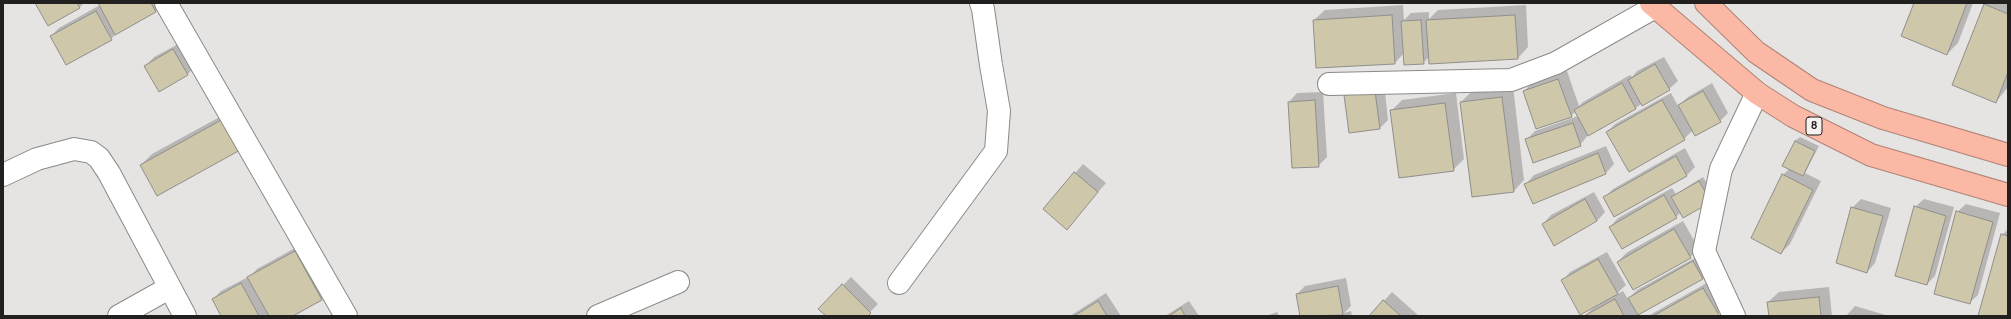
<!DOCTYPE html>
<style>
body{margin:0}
#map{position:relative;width:2011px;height:319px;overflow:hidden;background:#e6e4e2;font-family:Manrope,sans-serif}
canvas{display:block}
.frame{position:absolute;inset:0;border:4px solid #21201f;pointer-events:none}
</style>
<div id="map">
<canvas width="2011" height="319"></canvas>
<div class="frame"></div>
</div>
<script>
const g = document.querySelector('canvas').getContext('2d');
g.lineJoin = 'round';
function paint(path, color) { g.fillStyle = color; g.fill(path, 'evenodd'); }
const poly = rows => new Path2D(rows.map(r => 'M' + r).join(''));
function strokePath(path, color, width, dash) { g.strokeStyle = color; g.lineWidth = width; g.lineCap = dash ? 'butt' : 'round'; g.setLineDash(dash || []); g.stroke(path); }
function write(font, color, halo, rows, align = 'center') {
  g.font = font + ' Manrope,sans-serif'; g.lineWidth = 3; g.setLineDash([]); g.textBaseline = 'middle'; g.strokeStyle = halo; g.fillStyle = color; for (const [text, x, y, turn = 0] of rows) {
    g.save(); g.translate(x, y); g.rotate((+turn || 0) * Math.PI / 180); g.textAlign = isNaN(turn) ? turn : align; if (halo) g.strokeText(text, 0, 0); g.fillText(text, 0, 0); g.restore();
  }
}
const shadow = poly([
 [36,3,84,3,79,8],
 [99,3,164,3,156,11,117,33,111,39,51,36,59,28,100,5],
 [1915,3,1973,3,1958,43,1947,54],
 [1986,3,2008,3,2008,87,1996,102,1985,5],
 [1403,5,1404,20,1411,13,1429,12,1429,19,1438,10,1526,5,1528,47,1518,58,1430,56,1423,63,1404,53,1395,63,1314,20,1325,10],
 [182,42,196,66,187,75,145,66,154,57],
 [1664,57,1678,81,1669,89,1642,103,1636,108,1588,135,1580,145,1526,140,1535,131,1578,116,1576,111,1571,116,1524,91,1532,83,1567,71,1579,106,1583,102,1630,75,1632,77,1637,71],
 [1384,83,1388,120,1380,128,1350,132,1345,95,1354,86],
 [1712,83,1728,113,1720,121,1693,130,1684,139,1607,132,1615,124,1671,93,1678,106,1688,97],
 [1513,86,1524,180,1514,191,1461,102,1472,91],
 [1323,92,1327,157,1318,166,1293,167,1289,102,1297,93],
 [1456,93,1464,159,1453,170,1391,111,1402,100],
 [236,108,242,148,141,165,152,154],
 [1800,137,1819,146,1805,173,1821,181,1790,244,1781,253,1783,175,1790,168,1783,165,1795,141],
 [1606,146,1614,164,1606,173,1533,202,1526,184,1534,175],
 [1685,148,1695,167,1687,175,1604,198,1613,189],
 [1083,164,1106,183,1067,228,1044,209],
 [1703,177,1715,197,1681,212,1676,217,1610,227,1618,218,1672,188,1676,194],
 [1594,192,1605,212,1597,221,1543,224,1551,215],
 [1861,199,1891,208,1875,263,1867,272,1852,208],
 [1924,199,1954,207,1935,276,1927,284,1915,207],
 [1966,204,2000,213,1978,295,1969,303,1957,212],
 [1683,221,1699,249,1690,257,1618,262,1626,253],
 [2008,229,2008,316,1979,316,2002,235],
 [304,243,330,291,322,299,291,316,222,316,213,299,221,291,250,276,257,269],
 [1607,252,1626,285,1615,295,1623,291,1628,299,1637,290,1702,254,1711,270,1702,278,1637,316,1585,316,1593,308,1562,281,1570,272],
 [851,277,878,304,866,316,827,316,820,309],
 [1346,278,1351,306,1344,313,1351,311,1352,316,1301,316,1297,294,1305,286],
 [1712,280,1726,306,1715,316,1648,316],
 [1829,287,1832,316,1770,316,1768,302,1779,292],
 [1392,292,1419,316,1370,316],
 [1106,293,1121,316,1070,316],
 [1189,301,1199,316,1165,316],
 [1855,306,1889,316,1846,316],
 [1277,312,1279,316,1266,316]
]);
const building = poly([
 [35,3,77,3,80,8,48,26,35,3],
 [98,3,151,3,156,12,115,35,98,3],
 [1914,3,1967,3,1947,55,1901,36,1914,3],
 [1984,4,2008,14,2008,72,1996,103,1952,85,1984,4],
 [96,11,112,40,66,65,50,36,96,11],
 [1392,15,1395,64,1316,68,1313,20,1392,15],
 [1515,15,1518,59,1429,64,1426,20,1515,15],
 [1421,20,1424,64,1404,65,1401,21,1421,20],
 [173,49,188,75,159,92,144,66,173,49],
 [1655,64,1670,90,1642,106,1628,80,1655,64],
 [1558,79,1572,117,1536,129,1523,91,1558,79],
 [1622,83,1636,109,1588,136,1574,110,1622,83],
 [1375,91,1380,129,1349,133,1344,95,1375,91],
 [1703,91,1721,122,1695,136,1678,105,1703,91],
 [1502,97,1514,192,1472,197,1460,102,1502,97],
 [1315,100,1319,167,1292,168,1288,102,1315,100],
 [1662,100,1685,140,1629,172,1606,132,1662,100],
 [1445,103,1454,171,1399,178,1390,110,1445,103],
 [225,118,242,149,157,196,140,165,225,118],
 [1573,123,1581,146,1533,163,1525,139,1573,123],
 [1795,141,1815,151,1803,176,1782,166,1795,141],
 [1598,153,1606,174,1533,204,1524,184,1598,153],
 [1676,156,1687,176,1614,217,1603,197,1676,156],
 [1074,172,1098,192,1067,230,1043,209,1074,172],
 [1782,174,1813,190,1781,254,1751,238,1782,174],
 [1699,181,1711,202,1683,218,1671,197,1699,181],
 [1664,195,1677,218,1622,249,1609,227,1664,195],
 [1585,199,1597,221,1554,246,1542,224,1585,199],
 [1914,206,1946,216,1927,285,1895,276,1914,206],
 [1851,207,1883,216,1867,273,1836,263,1851,207],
 [1956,211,1993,222,1970,304,1934,294,1956,211],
 [1674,229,1691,258,1633,290,1617,262,1674,229],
 [2001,234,2008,236,2008,316,1978,316,2001,234],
 [295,251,322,300,293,316,269,316,247,277,295,251],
 [1598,259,1618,294,1580,315,1561,280,1598,259],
 [1693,261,1703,279,1638,315,1628,298,1693,261],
 [241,283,259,316,221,316,212,299,241,283],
 [842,284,871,313,868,316,826,316,818,309,842,284],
 [1338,286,1343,315,1300,316,1296,294,1338,286],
 [1703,288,1719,315,1717,316,1653,316,1703,288],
 [1819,297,1821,316,1769,316,1767,302,1819,297],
 [1615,299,1624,316,1584,316,1615,299],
 [1383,300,1401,316,1369,316,1383,300],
 [1098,301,1107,316,1074,316,1098,301],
 [1181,308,1185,316,1169,316,1181,308]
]);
const street = poly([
 [166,3,346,316],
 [1329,84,1511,80,1556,63,1655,7],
 [3,175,37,159,74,149,91,152,99,158,109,173,185,316],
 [899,283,996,151,999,111,991,65,983,9,981,3],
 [119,316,169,288],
 [598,316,678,282],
 [1734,316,1704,251,1721,169,1757,93]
]);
const highway = poly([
 [1651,3,1757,93,1793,116,1871,155,2008,195],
 [1706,3,1756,52,1812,90,1883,118,2008,155]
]);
const shields = [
 [1814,126,16]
];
const shieldNames = [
 ["8",1814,126]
];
paint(shadow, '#0003');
paint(building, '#cec7a9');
strokePath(building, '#8f8e8c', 1);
strokePath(street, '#8c8a88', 24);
strokePath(highway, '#af8376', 24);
strokePath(street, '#fff', 22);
strokePath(highway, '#fbb8a5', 22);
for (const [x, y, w] of shields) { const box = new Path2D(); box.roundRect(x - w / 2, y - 9, w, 18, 3); g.fillStyle = '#f4f1ef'; g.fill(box); strokePath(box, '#21201f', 1); }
write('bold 11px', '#21201f', null, shieldNames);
</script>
